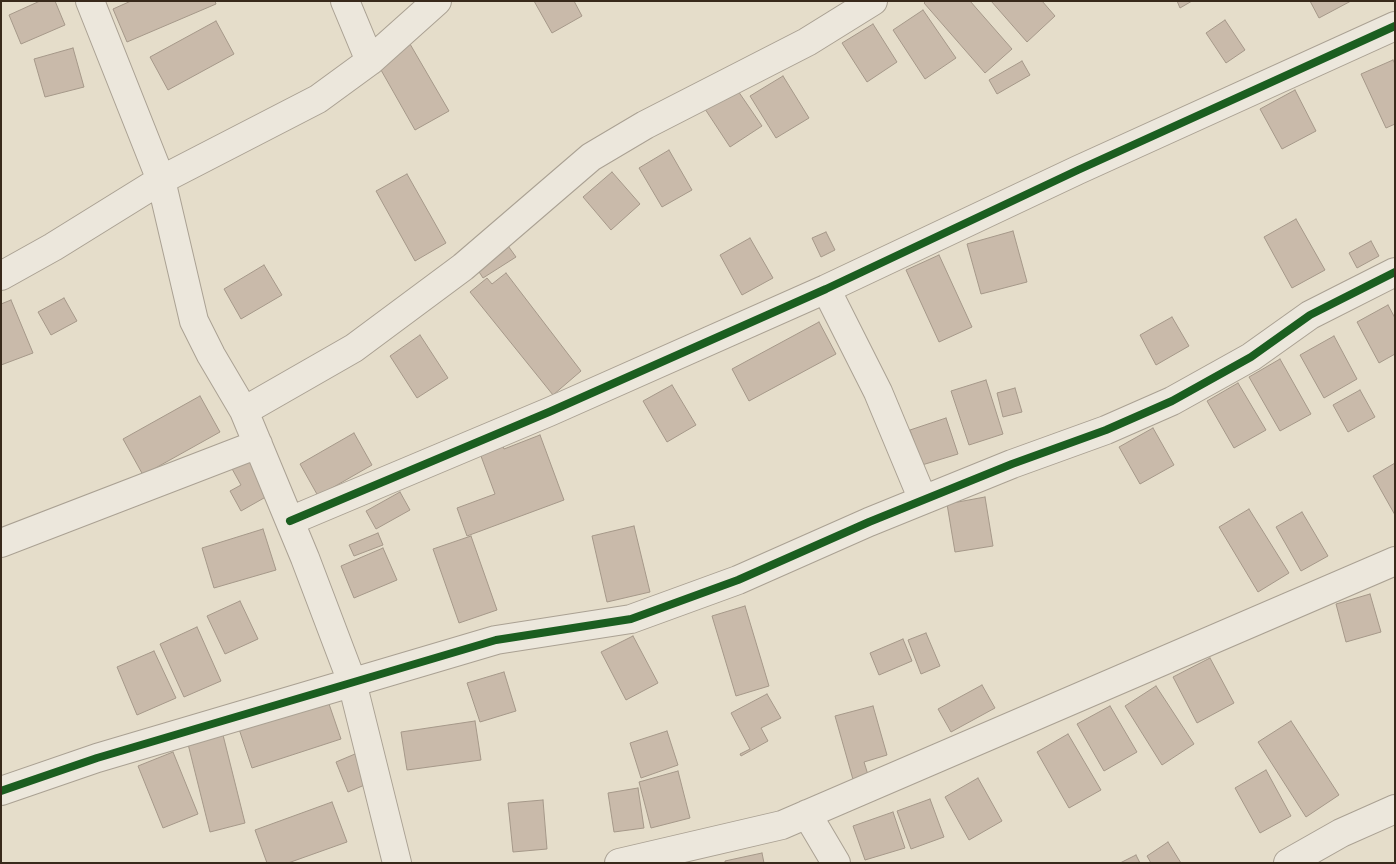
<!DOCTYPE html>
<style>
body{margin:0}
#map{position:relative;width:1396px;height:864px;overflow:hidden;background:#e5ddca;font-family:Lora,serif}
canvas{display:block}
.frame{position:absolute;inset:0;border:2px solid #38291b;pointer-events:none}
</style>
<div id="map">
<canvas width="1396" height="864"></canvas>
<div class="frame"></div>
</div>
<script>
const g = document.querySelector('canvas').getContext('2d');
g.lineJoin = 'round';
function paint(path, color) { g.fillStyle = color; g.fill(path, 'evenodd'); }
const poly = rows => new Path2D(rows.map(r => 'M' + r).join(''));
function strokePath(path, color, width, dash) { g.strokeStyle = color; g.lineWidth = width; g.lineCap = dash ? 'butt' : 'round'; g.setLineDash(dash || []); g.stroke(path); }
const building = poly([
 [40,1,55,1,65,25,21,44,9,15,40,1],
 [131,1,215,1,216,4,127,42,113,9,131,1],
 [534,1,574,1,582,16,552,33,534,1],
 [926,1,970,1,1012,49,985,73,924,3,926,1],
 [991,1,1042,1,1055,16,1027,42,991,1],
 [1177,1,1192,1,1180,8,1177,1],
 [1310,1,1351,1,1319,18,1310,1],
 [923,10,956,58,925,79,893,30,923,10],
 [1225,20,1245,50,1226,63,1206,33,1225,20],
 [216,21,234,54,168,90,150,57,216,21],
 [873,24,897,62,867,82,842,43,873,24],
 [410,44,449,111,415,130,377,63,410,44],
 [73,48,84,87,45,97,34,59,73,48],
 [1393,60,1395,64,1395,124,1386,128,1361,74,1393,60],
 [1022,61,1030,75,997,94,989,80,1022,61],
 [783,76,809,118,776,138,750,96,783,76],
 [736,88,762,126,730,147,705,109,736,88],
 [1295,90,1316,131,1282,149,1260,109,1295,90],
 [669,150,692,190,662,207,639,168,669,150],
 [612,172,640,204,611,230,583,197,612,172],
 [407,174,446,243,415,261,376,191,407,174],
 [1296,219,1325,270,1292,288,1264,237,1296,219],
 [1013,231,1027,282,981,294,967,244,1013,231],
 [826,232,835,250,821,257,812,238,826,232],
 [750,238,773,278,742,295,720,255,750,238],
 [1371,241,1379,256,1357,268,1349,253,1371,241],
 [506,243,516,257,483,278,474,264,506,243],
 [939,255,972,327,939,342,906,270,939,255],
 [264,265,282,295,241,319,224,289,264,265],
 [506,273,581,371,553,395,470,292,487,278,492,284,506,273],
 [64,298,77,321,51,335,38,312,64,298],
 [11,300,33,353,1,365,1,304,11,300],
 [1388,305,1395,318,1395,354,1379,363,1357,322,1388,305],
 [1172,317,1189,346,1156,365,1140,335,1172,317],
 [819,322,836,354,749,401,732,369,819,322],
 [420,335,448,378,417,398,390,356,420,335],
 [1334,336,1357,379,1324,398,1300,355,1334,336],
 [1280,359,1311,414,1280,431,1249,377,1280,359],
 [986,380,1003,434,969,445,951,391,986,380],
 [1238,383,1266,430,1234,448,1207,401,1238,383],
 [672,385,696,425,667,442,643,401,672,385],
 [1015,388,1022,412,1003,417,997,393,1015,388],
 [1360,390,1375,417,1348,432,1333,405,1360,390],
 [200,396,220,432,143,475,123,439,200,396],
 [946,418,958,454,922,465,910,430,946,418],
 [1153,428,1174,465,1140,484,1119,447,1153,428],
 [354,433,372,465,318,496,300,464,354,433],
 [540,435,564,500,467,536,457,508,495,494,478,448,501,440,504,449,540,435],
 [250,457,271,494,241,511,230,491,241,485,231,467,250,457],
 [1395,463,1395,515,1373,476,1395,463],
 [400,492,410,510,376,529,366,511,400,492],
 [985,497,993,546,955,552,947,504,985,497],
 [1249,509,1289,573,1258,592,1219,527,1249,509],
 [1302,512,1328,556,1301,571,1276,527,1302,512],
 [634,526,650,592,607,602,592,536,634,526],
 [263,529,276,570,214,588,202,548,263,529],
 [378,533,383,545,354,556,349,545,378,533],
 [471,536,497,610,459,623,433,549,471,536],
 [383,548,397,580,354,598,341,566,383,548],
 [1370,594,1381,632,1346,642,1336,604,1370,594],
 [240,601,258,639,225,654,207,616,240,601],
 [745,606,769,686,736,696,712,616,745,606],
 [197,627,221,681,184,697,160,644,197,627],
 [926,633,940,666,921,674,908,640,926,633],
 [633,636,658,683,626,700,601,652,633,636],
 [903,639,912,661,879,675,870,653,903,639],
 [154,651,176,698,137,715,117,667,154,651],
 [1210,658,1234,703,1197,723,1173,677,1210,658],
 [504,672,516,711,480,722,467,683,504,672],
 [982,685,995,708,951,732,938,709,982,685],
 [1156,686,1194,744,1162,765,1125,706,1156,686],
 [767,694,781,718,761,728,768,741,741,756,740,754,750,749,731,713,767,694],
 [328,701,341,739,252,768,239,729,328,701],
 [873,706,887,755,864,762,869,778,854,783,835,716,873,706],
 [1110,706,1137,752,1104,771,1077,724,1110,706],
 [475,721,481,760,407,770,401,732,475,721],
 [1291,721,1339,795,1306,817,1258,742,1291,721],
 [667,731,678,765,641,778,630,743,667,731],
 [1068,734,1101,790,1069,808,1037,752,1068,734],
 [223,735,245,823,210,832,188,744,223,735],
 [173,752,198,814,163,828,138,766,173,752],
 [355,754,367,784,348,792,336,762,355,754],
 [1266,770,1291,816,1260,833,1235,788,1266,770],
 [678,771,690,818,651,828,639,782,678,771],
 [978,778,1002,821,969,840,945,797,978,778],
 [638,788,644,828,614,832,608,793,638,788],
 [930,799,944,837,911,849,897,811,930,799],
 [543,800,547,849,513,852,508,803,543,800],
 [332,802,347,842,288,863,267,863,255,830,332,802],
 [893,812,905,848,865,860,853,826,893,812],
 [1168,842,1181,863,1151,863,1147,856,1168,842],
 [762,853,764,863,725,863,725,861,762,853],
 [1136,855,1140,863,1120,863,1136,855]
]);
const minor = poly([
 [90,1,161,180,194,321,211,355,244,411,305,558,352,682,397,863],
 [345,1,370,61],
 [1,276,53,247,161,180,318,99,370,61,437,1],
 [826,289,878,392,923,500],
 [244,411,354,348,463,267,591,157,645,125,807,42,873,1],
 [290,521,549,412,826,289,1078,170,1395,26],
 [1,543,258,444],
 [1,791,97,758,496,640,631,619,738,580,869,522,1012,464,1106,430,1172,401,1251,357,1310,315,1395,272],
 [807,814,836,863],
 [619,863,782,825,1395,561],
 [1288,863,1341,833,1395,809]
]);
const cycleway = poly([
 [290,521,549,412,826,289,1078,170,1395,26],
 [1,791,97,758,496,640,631,619,738,580,869,522,1012,464,1106,430,1172,401,1251,357,1310,315,1395,272]
]);
paint(building, '#c9baaa');
strokePath(building, '#a59889', 1);
strokePath(minor, '#aaa193', 30);
strokePath(minor, '#ece7dc', 28);
strokePath(cycleway, '#1b5e20', 8);
</script>
